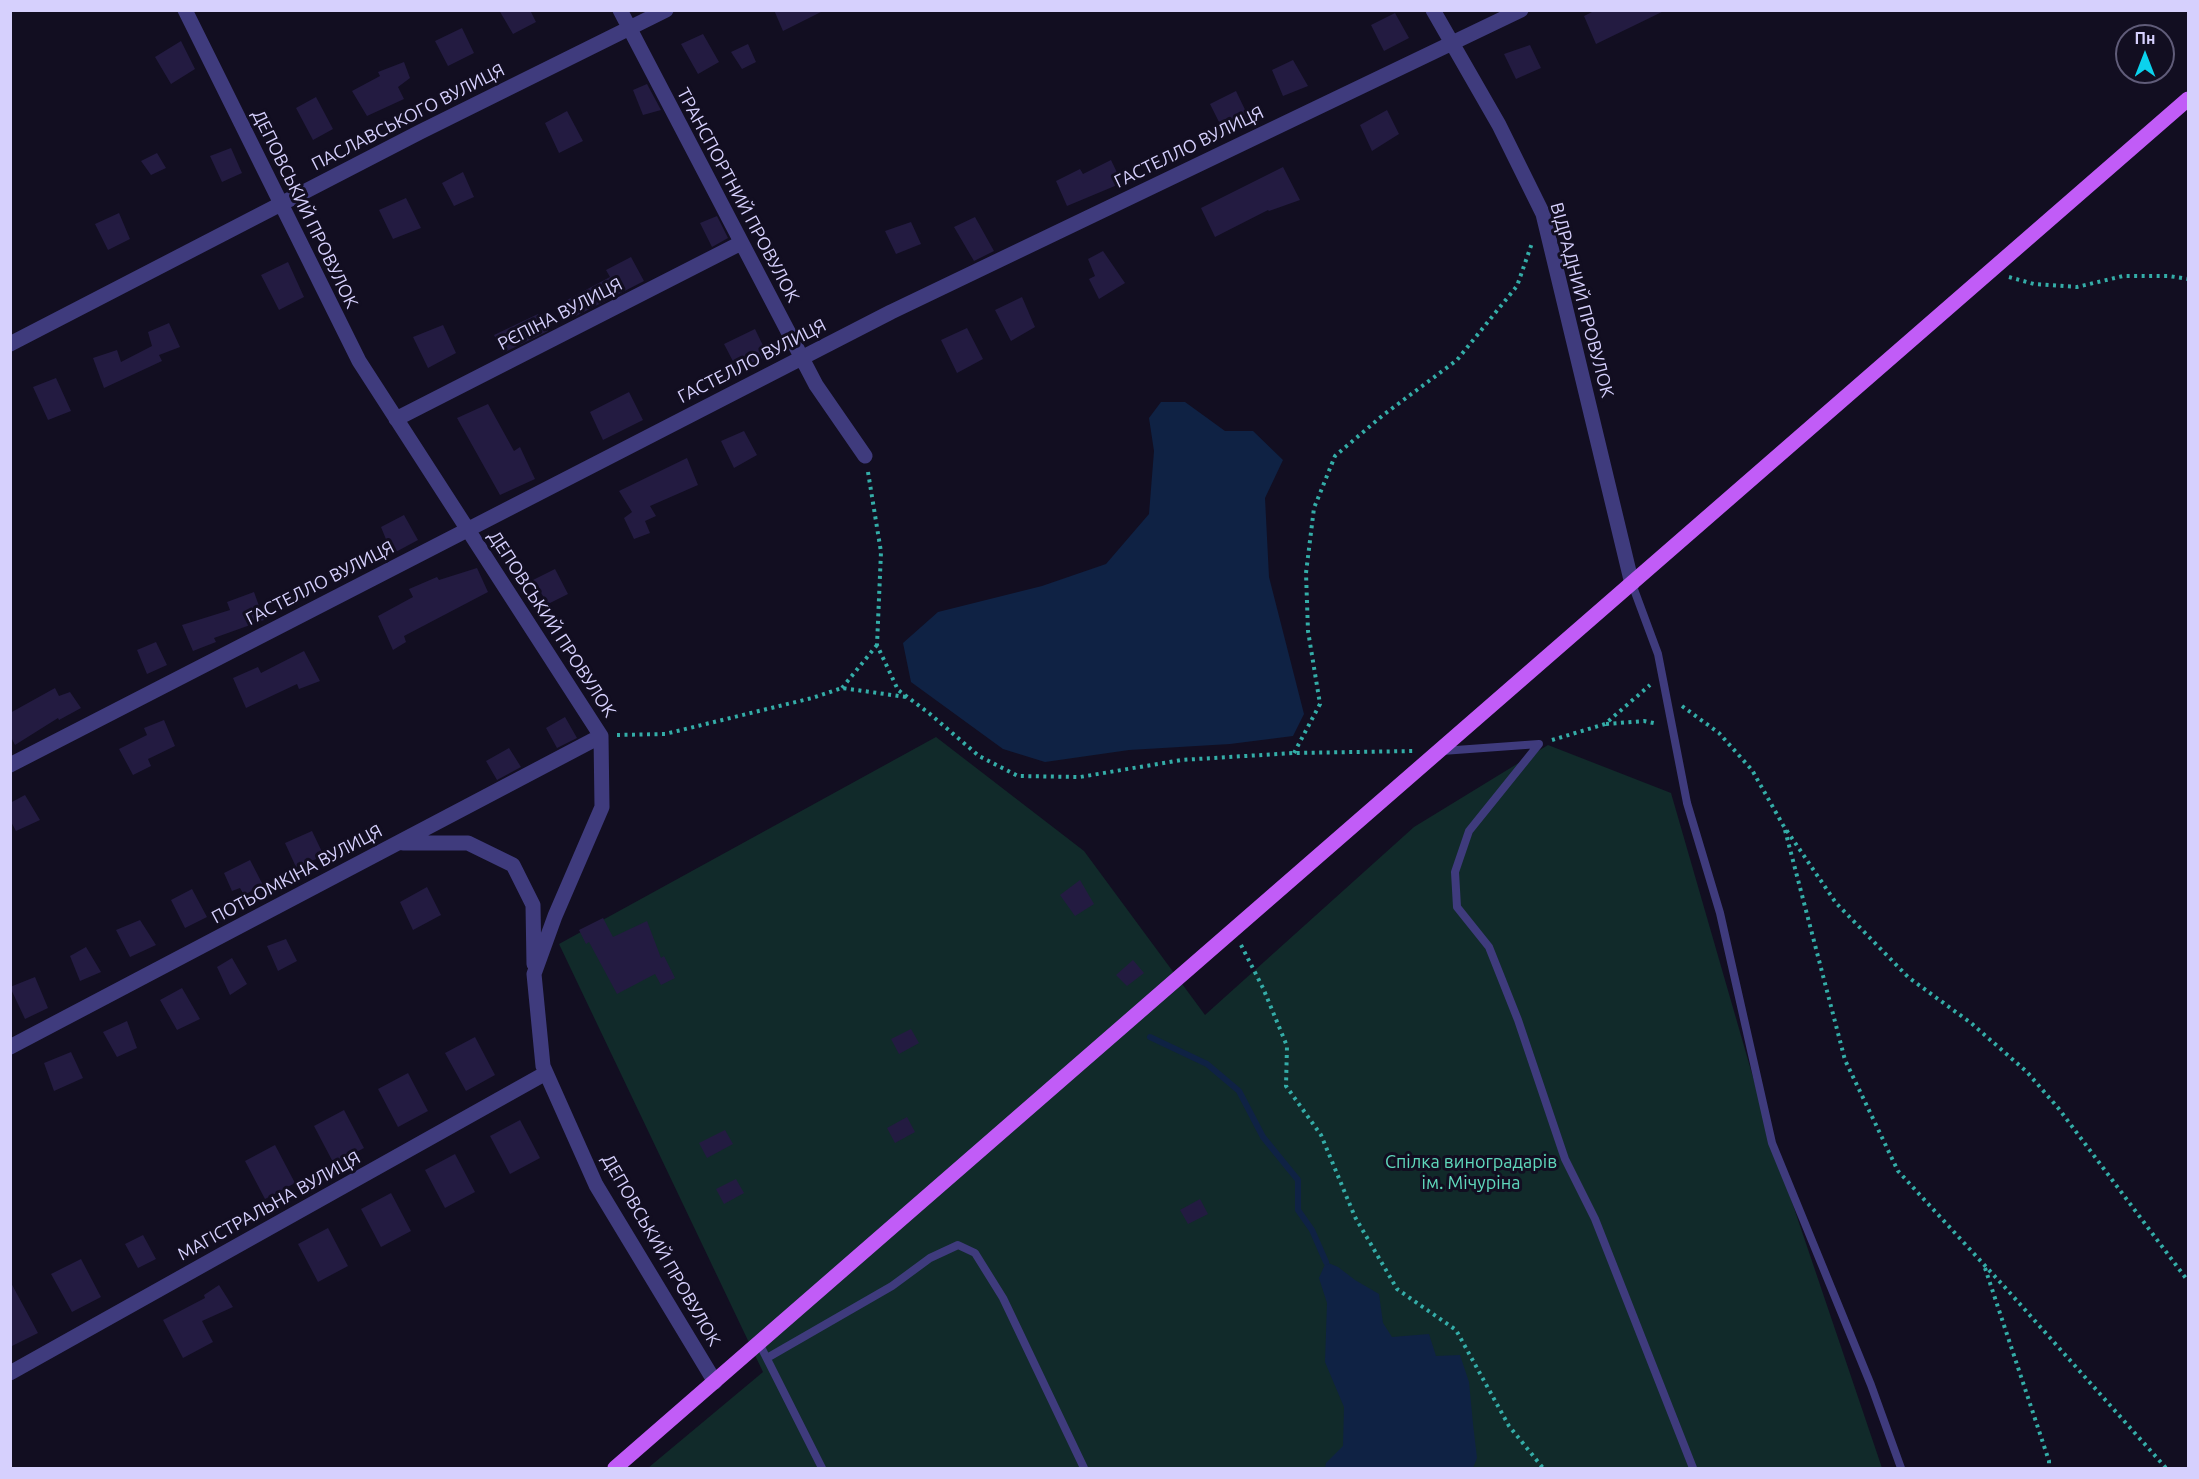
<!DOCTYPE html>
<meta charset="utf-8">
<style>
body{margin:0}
#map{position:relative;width:2199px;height:1479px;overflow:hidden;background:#120e21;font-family:Ubuntu,sans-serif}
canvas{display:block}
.frame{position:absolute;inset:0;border:12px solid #d6d0fd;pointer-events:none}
.north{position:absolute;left:2115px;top:24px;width:60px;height:60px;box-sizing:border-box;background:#120e21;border:2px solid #605c79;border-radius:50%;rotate:0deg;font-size:16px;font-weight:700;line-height:24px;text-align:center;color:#d6d0fd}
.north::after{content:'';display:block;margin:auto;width:21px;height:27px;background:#0bd2ed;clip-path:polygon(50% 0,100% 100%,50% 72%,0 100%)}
</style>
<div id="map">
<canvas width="2199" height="1479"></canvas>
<div class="frame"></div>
<div class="north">Пн</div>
</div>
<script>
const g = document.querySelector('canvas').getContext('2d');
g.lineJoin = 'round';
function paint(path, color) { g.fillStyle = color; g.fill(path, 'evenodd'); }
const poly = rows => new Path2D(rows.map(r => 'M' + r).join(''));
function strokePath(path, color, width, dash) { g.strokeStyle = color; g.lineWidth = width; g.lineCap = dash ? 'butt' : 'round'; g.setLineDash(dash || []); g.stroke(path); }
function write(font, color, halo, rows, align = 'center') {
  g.font = font + ' Ubuntu,sans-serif'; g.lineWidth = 6; g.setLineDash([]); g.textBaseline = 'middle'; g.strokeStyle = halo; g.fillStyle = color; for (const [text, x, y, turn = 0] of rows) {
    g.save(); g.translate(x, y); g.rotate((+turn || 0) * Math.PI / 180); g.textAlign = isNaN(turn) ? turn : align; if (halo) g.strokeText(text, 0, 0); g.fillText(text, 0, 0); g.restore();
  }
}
const green = poly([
 [936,737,1084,851,1205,1015,1414,827,1548,745,1671,793,1772,1143,1882,1468,648,1468,763,1372,559,944]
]);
const water = poly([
 [1161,402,1185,402,1225,431,1253,431,1283,460,1265,498,1269,577,1304,714,1293,736,1230,744,1129,750,1045,762,1003,749,911,682,903,643,938,612,1042,586,1106,564,1149,514,1154,451,1149,418],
 [1326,1262,1338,1267,1355,1280,1379,1294,1383,1323,1392,1337,1429,1334,1436,1356,1460,1355,1469,1382,1473,1424,1477,1458,1473,1468,1325,1468,1326,1463,1343,1446,1344,1407,1325,1362,1327,1303,1319,1278]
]);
const stream = poly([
 [1150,1037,1207,1064,1239,1091,1263,1137,1298,1180,1298,1210,1312,1230,1326,1262]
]);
const building = poly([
 [499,10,530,10,536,22,513,34],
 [774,10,825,10,783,31],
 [1596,10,1666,10,1596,44,1584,16],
 [1395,13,1409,38,1384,51,1371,25],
 [462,28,474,53,448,66,435,41],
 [703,34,719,62,698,74,681,44],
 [181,41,195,69,171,84,155,57],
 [748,44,756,62,742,69,731,52],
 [1530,45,1541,68,1516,79,1504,54],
 [1293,60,1308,86,1283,96,1272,70],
 [404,62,410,78,398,87,404,99,367,116,352,91,380,76,378,72],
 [647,84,661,110,643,115,633,90],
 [1236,91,1249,118,1224,132,1210,104],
 [316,97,333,129,313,140,296,108],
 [1387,110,1399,134,1372,151,1360,125],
 [567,111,583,141,559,153,545,123],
 [231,148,242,173,222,182,210,156],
 [157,153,166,168,151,175,141,161],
 [1111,160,1122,183,1067,206,1056,181,1080,169,1083,174],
 [1283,167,1300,200,1269,211,1268,210,1215,237,1201,208],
 [463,172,474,197,454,206,442,183],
 [406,198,421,228,393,239,379,210],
 [119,213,130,239,108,250,95,224],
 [717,216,728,238,712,247,700,223],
 [975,217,994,251,974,261,954,227],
 [911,222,921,244,896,254,885,231],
 [1103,251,1125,283,1099,299,1089,279,1095,276,1088,259],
 [631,257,644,281,576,316,567,300,610,277,606,270],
 [288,262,304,297,279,310,261,275],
 [1022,297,1035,327,1011,341,995,310],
 [538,314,548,331,503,353,494,335],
 [169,323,180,347,159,355,162,361,104,388,93,358,117,350,121,362,152,346,148,332],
 [443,325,456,353,428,368,413,337],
 [967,328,983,359,957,373,941,340],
 [755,329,768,356,737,369,724,344],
 [56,378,71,411,48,420,33,387],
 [629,392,643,420,603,440,590,412],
 [488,404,514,451,520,447,535,479,500,495,457,418],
 [744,431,757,455,734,468,721,441],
 [687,458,698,485,650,506,656,516,645,521,650,533,634,539,624,518,632,512,619,491],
 [404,515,418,540,392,554,381,527],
 [477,568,488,592,404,636,406,642,393,650,378,616,413,597,409,589,437,577,439,580],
 [555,569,568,594,548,604,533,580],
 [254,592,264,620,214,638,216,642,193,651,182,625,230,610,227,602],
 [156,642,167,665,147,674,137,650],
 [304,651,320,681,299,689,297,684,246,708,233,678,258,667,261,673],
 [55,688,59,696,70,692,81,708,59,720,58,718,15,745,10,735,10,713],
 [565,717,577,738,557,748,546,728],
 [164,720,175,746,148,759,151,766,133,775,119,749,147,735,144,728],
 [509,748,521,767,497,780,486,761],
 [25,795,40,820,16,831,10,820,10,803],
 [312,831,324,856,296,867,285,843],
 [250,860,263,885,244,895,240,888,232,891,224,873],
 [1080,880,1094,904,1075,916,1060,895],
 [427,887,441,915,413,930,400,902],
 [192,889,207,917,185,928,171,900],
 [603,918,613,937,647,921,661,958,664,956,675,978,661,985,655,974,617,994,589,942,586,944,579,930],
 [140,920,156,945,130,957,116,930],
 [286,939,297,961,278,971,267,946],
 [86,947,101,972,80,981,70,956],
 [232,958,247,984,230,995,217,967],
 [1133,960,1144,973,1127,986,1116,975],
 [35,977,48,1008,25,1019,10,987],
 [182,988,200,1019,177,1030,160,1000],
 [127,1021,137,1048,117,1057,103,1032],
 [911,1029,919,1043,899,1054,891,1039],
 [475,1037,495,1075,466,1091,445,1053],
 [71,1052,83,1078,54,1091,44,1063],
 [408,1073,428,1111,398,1127,378,1089],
 [344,1110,364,1148,334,1164,314,1126],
 [907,1117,915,1132,895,1143,887,1128],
 [520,1120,540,1158,510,1174,490,1136],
 [725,1130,733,1144,707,1158,699,1143],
 [275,1145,295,1183,265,1199,245,1161],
 [455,1154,475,1192,445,1208,425,1170],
 [736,1179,744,1193,724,1204,716,1189],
 [391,1193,411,1231,381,1247,361,1209],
 [1200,1199,1208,1214,1188,1224,1180,1210],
 [328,1228,348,1266,318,1282,298,1244],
 [143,1235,156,1259,138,1268,125,1244],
 [81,1259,101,1297,72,1312,51,1274],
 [10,1281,38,1333,10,1347],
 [219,1285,233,1307,202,1321,213,1342,183,1358,163,1320,205,1298,204,1295]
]);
const path = poly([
 [2009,277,2034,284,2077,287,2123,276,2169,276,2188,279],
 [868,472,881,552,877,645,898,690,930,714,979,756,1018,776,1080,777,1181,760,1294,753,1413,751],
 [842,688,877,645],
 [1682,706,1719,733,1752,770,1783,825,1836,903,1908,977,1971,1023,2027,1072,2059,1109,2188,1281],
 [1606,724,1644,721,1658,724],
 [617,735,665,734,812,698,842,688,906,697],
 [1552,740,1605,724,1650,685],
 [1294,753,1320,704,1308,631,1306,573,1314,508,1335,456,1382,416,1457,360,1517,286,1532,243],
 [1785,830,1845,1060,1898,1171,2011,1294,2166,1468],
 [1241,945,1263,988,1287,1046,1286,1086,1321,1135,1355,1217,1397,1289,1456,1330,1509,1426,1543,1468],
 [1985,1268,2049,1461,2049,1468]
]);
const service = poly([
 [1632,584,1658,654,1687,803,1720,913,1772,1143,1871,1385,1901,1468],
 [1442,751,1539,744,1469,831,1455,872,1457,907,1489,947,1518,1020,1565,1159,1595,1219,1693,1468],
 [759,1343,822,1468],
 [767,1358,892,1286,930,1258,958,1245,975,1253,1003,1298,1084,1468]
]);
const minor = poly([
 [185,10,359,361,601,736,602,807,555,916,534,974,543,1066,596,1185,715,1382],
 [620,10,816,385,865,456],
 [1433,10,1499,125,1543,214,1632,584],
 [10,344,420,132,666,10],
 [396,419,741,243],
 [10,765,891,312,1521,10],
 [403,843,468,843,513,865,533,905,534,964],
 [10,1047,601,736],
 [10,1373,546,1073]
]);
const primary = poly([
 [615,1468,2188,99]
]);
const streetNames = [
 ["ПАСЛАВСЬКОГО ВУЛИЦЯ",408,117,-27],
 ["ГАСТЕЛЛО ВУЛИЦЯ",1189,147,-26],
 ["ТРАНСПОРТНИЙ ПРОВУЛОК",738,195,62],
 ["ДЕПОВСЬКИЙ ПРОВУЛОК",305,209,64],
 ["ВІДРАДНИЙ ПРОВУЛОК",1582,300,75],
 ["РЄПІНА ВУЛИЦЯ",560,314,-27],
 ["ГАСТЕЛЛО ВУЛИЦЯ",752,361,-27],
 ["ГАСТЕЛЛО ВУЛИЦЯ",320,583,-27],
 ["ДЕПОВСЬКИЙ ПРОВУЛОК",552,624,57],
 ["ПОТЬОМКІНА ВУЛИЦЯ",297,874,-28],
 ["МАГІСТРАЛЬНА ВУЛИЦЯ",269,1206,-29],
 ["ДЕПОВСЬКИЙ ПРОВУЛОК",661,1250,60]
];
const parkNames = [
 ["Спілка виноградарів",1471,1162],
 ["ім. Мічуріна",1471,1183]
];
paint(green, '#112a2a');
paint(water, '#0f2244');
strokePath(stream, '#0f2244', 6);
paint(building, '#231b41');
strokePath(path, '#34ada8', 4, [3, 4.5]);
strokePath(service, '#3f3b7d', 8);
strokePath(minor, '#3f3b7d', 15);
strokePath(primary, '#c15cf7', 15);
write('18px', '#d6d0fd', '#120e21', streetNames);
write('18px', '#60d9bd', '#120e21', parkNames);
</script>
